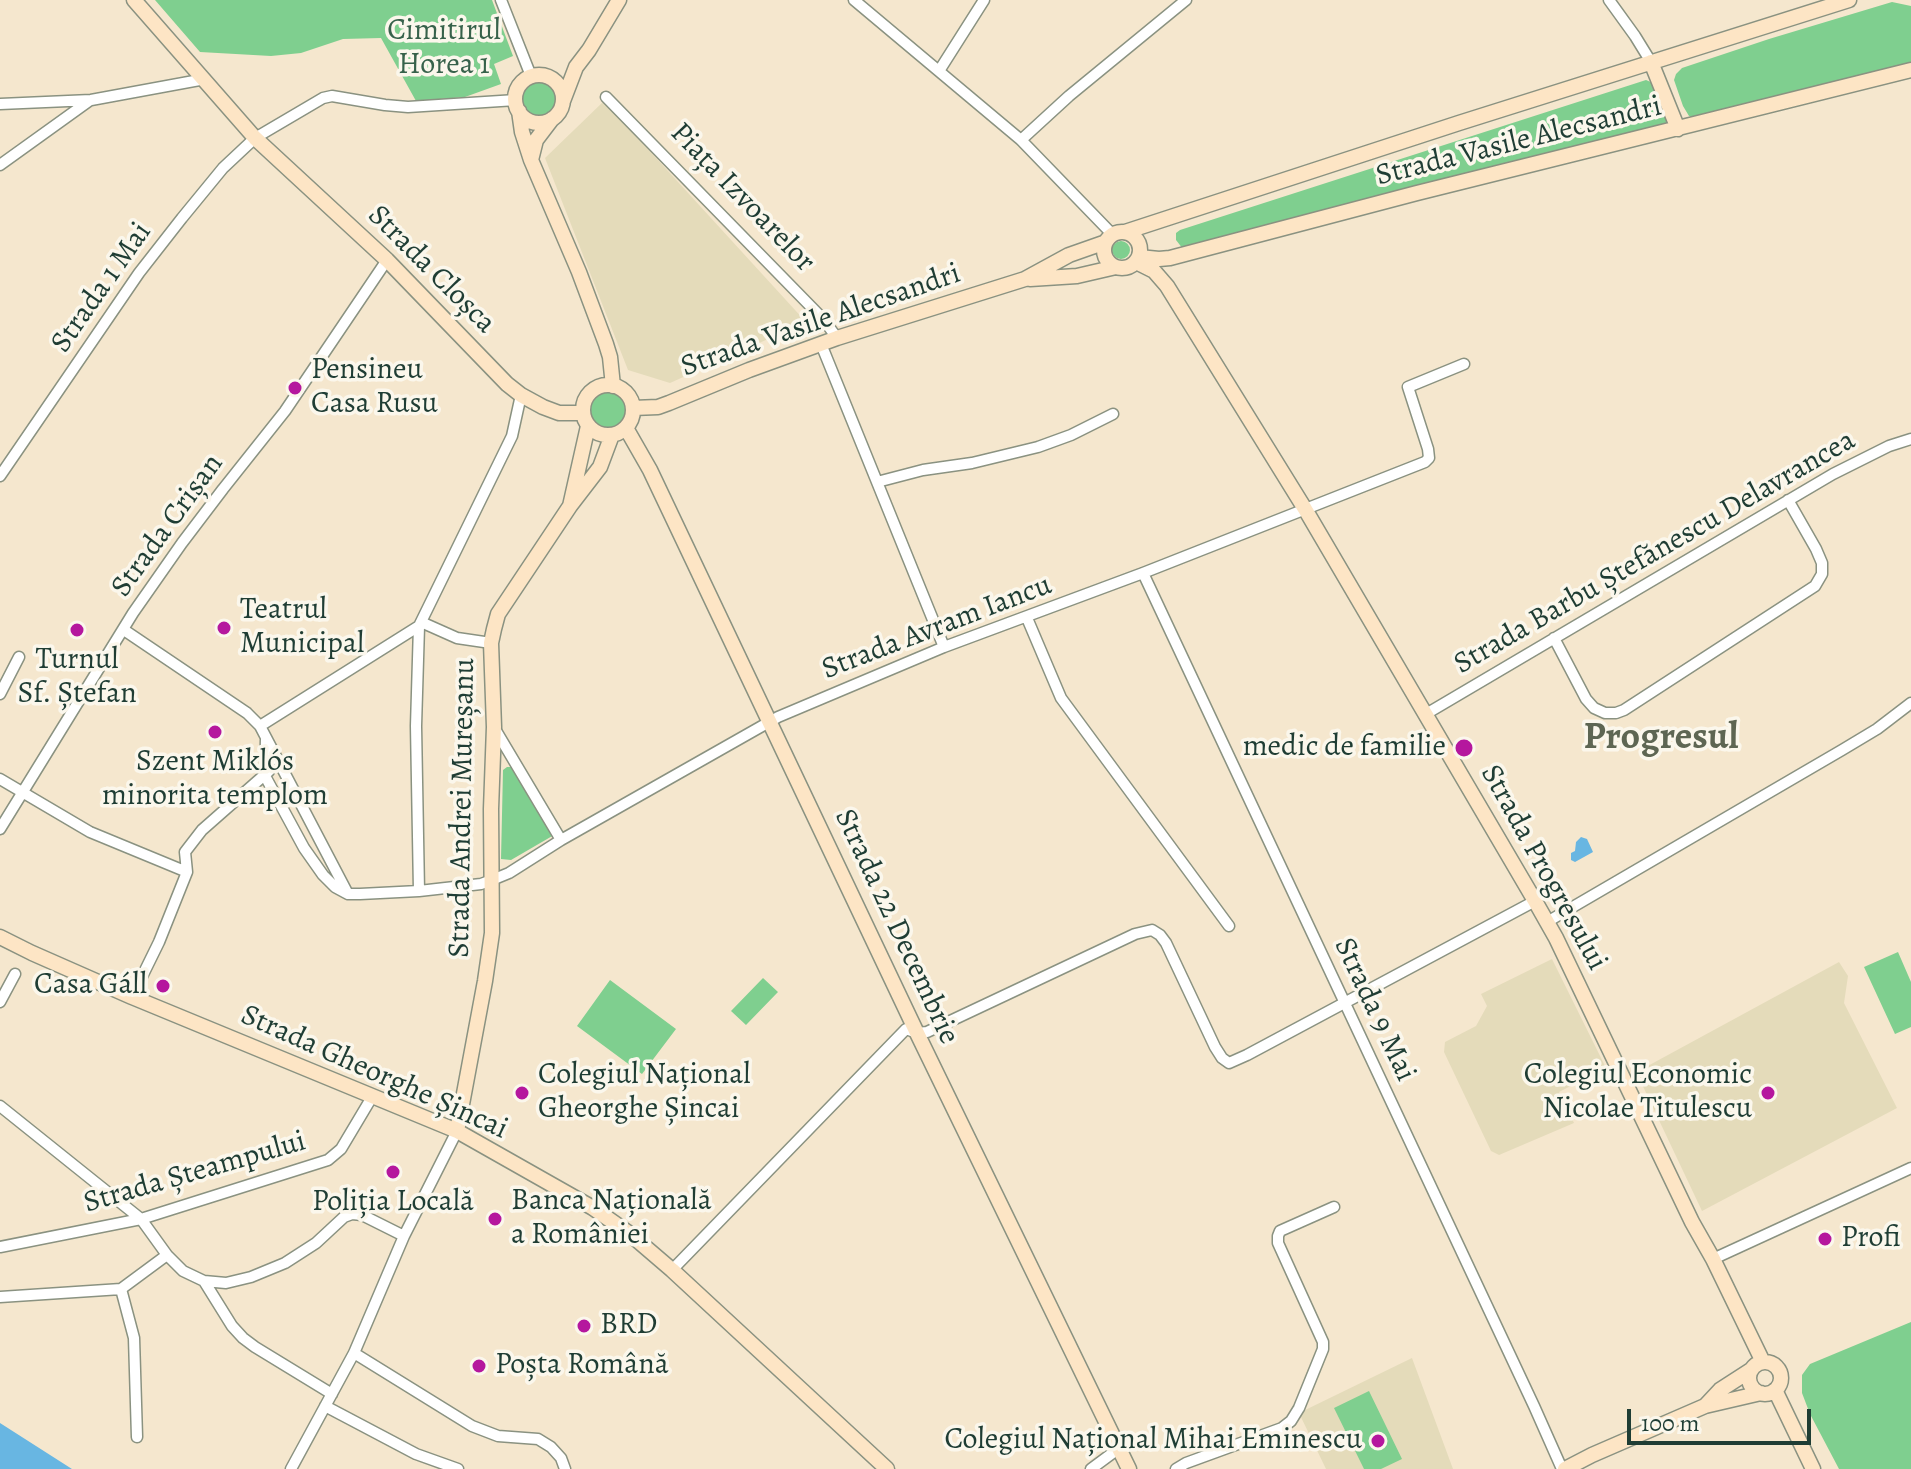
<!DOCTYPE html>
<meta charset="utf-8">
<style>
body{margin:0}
#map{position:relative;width:1911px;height:1469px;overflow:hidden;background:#f5e7ce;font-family:Alegreya,serif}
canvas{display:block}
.scale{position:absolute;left:1627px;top:1409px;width:184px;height:36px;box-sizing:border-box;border:4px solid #1f3d34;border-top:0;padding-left:10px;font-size:24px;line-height:28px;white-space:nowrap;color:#1f3d34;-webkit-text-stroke:6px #fbf7ec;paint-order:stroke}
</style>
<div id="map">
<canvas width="1911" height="1469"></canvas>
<div class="scale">100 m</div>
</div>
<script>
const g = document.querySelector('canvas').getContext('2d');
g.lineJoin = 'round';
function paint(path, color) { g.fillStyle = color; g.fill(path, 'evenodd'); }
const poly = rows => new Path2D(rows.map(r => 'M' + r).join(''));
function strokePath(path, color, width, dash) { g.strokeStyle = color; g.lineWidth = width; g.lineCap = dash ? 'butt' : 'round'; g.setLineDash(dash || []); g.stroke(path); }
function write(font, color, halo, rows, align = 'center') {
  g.font = font + ' Alegreya,serif'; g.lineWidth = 7; g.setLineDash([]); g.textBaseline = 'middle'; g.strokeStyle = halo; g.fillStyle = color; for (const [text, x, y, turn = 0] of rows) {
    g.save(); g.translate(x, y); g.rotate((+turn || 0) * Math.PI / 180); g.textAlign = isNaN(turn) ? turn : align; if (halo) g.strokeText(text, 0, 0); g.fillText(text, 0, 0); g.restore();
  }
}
const built = poly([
 [604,101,806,322,670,383,628,370,545,158],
 [1552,959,1606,1068,1559,1092,1574,1123,1499,1155,1491,1151,1444,1052,1445,1042,1476,1026,1487,1006,1481,994],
 [1839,962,1848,976,1844,1003,1897,1108,1702,1211,1639,1078,1644,1068],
 [1412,1358,1453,1469,1326,1469,1299,1413]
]);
const green = poly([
 [155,0,492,0,513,56,494,64,501,84,465,97,416,101,381,38,343,39,301,53,271,56,200,52],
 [1892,2,1911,6,1911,63,1694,118,1689,116,1683,106,1674,80,1676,74,1682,68,1769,39],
 [1646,80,1653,83,1669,121,1666,125,1183,249,1176,240,1176,233,1180,230],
 '521 99a18 18 0 1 1 36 0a18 18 0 1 1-36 0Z',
 '1112 250a9 9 0 1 1 18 0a9 9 0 1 1-18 0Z',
 '589 410a19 19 0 1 1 38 0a19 19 0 1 1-38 0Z',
 [507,767,514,767,554,835,511,860,501,859,503,770],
 [1898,952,1911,982,1911,1027,1895,1034,1864,967],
 [763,978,778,992,746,1025,731,1011],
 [610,980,676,1029,642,1074,577,1026],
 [1911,1322,1911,1469,1839,1469,1810,1414,1802,1393,1802,1375,1810,1364],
 [1369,1391,1402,1459,1381,1469,1364,1469,1334,1408]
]);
const water = poly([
 [1581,837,1587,839,1593,852,1575,862,1571,860,1571,853,1575,851,1576,842],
 [0,1423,72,1469,0,1469]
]);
const street = poly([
 [501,0,531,76],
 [854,0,1021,140,1113,235],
 [1609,0,1635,36,1651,62],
 [939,71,984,0],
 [606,97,824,320,837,338],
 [0,104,91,100,205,79],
 [1021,140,1069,96,1186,0],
 [0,165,89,101],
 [821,344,944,647],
 [0,476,139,273,182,218,223,168,255,138,323,98,332,96,385,105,408,107,516,100],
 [877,482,923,470,972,463,1038,447,1071,435,1113,414],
 [1143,573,1534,1406,1562,1469],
 [1027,618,1061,698,1229,926],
 [421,622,457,638,491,643],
 [419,626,416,726,419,891],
 [124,630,247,713,260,726,348,894],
 [1554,638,1586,699,1594,708,1605,713,1616,713,1624,710,1815,586,1822,574,1822,563,1816,549,1788,500],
 [0,694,19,657],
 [1426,714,1833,474,1889,446,1911,439],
 [260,726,419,626,512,436,521,395],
 [495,729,561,840],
 [266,739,265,776,304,848,323,875,335,887,348,894,360,894,419,891,481,884,492,880,509,873,561,840,778,717,944,647,1143,573,1425,462,1429,458,1428,449,1408,387,1464,364],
 [0,779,90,832,187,872],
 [0,829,133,613,182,543,223,489,285,411,387,260],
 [1547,922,1842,750,1877,729,1911,703],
 [132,997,159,942,187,872,185,852,202,830,269,771],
 [0,1002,15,974],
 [0,1106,141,1219,167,1255,183,1271,204,1281,226,1283,251,1277,285,1263,316,1243,344,1217,352,1214,362,1215,404,1236],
 [0,1247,141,1219,328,1160,341,1149,372,1097],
 [1713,1259,1911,1168],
 [672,1270,906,1029,917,1033,927,1032,1135,934,1152,930,1160,935,1166,943,1215,1047,1222,1058,1229,1063,1247,1055,1535,901],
 [204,1281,232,1326,243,1338,255,1347,332,1394],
 [121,1289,134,1338,137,1437],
 [0,1297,121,1289,167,1255],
 [354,1353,472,1426,498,1436,538,1439,551,1447,561,1458,565,1469],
 [325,1406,416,1454,458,1469],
 [291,1469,354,1353,404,1236,457,1131],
 [1091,1469,1118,1449],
 [1176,1469,1186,1463,1282,1428,1291,1421,1299,1408,1323,1349,1323,1342,1278,1243,1278,1236,1280,1231,1334,1207]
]);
const secondary = poly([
 [134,0,255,138,387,260,507,384,521,395,543,407,559,413,583,413],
 [1651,62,1678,129],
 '515 99a24 24 0 1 1 48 0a24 24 0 1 1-48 0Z',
 [563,101,576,67,589,50,619,0],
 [519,111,522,132,531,160,579,272,606,344,610,357,613,386],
 [531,160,536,140,552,119],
 '1104 250a18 18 0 1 1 36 0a18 18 0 1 1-36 0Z',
 [1125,232,1459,123,1849,0],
 [1139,257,1159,259,1170,258,1417,193,1911,70],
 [1136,262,1154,271,1167,286,1305,509,1535,901,1556,938,1692,1222,1713,1259,1763,1362],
 [1030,279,1077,276,1116,267],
 '583 410a25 25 0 1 1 50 0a25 25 0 1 1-50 0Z',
 [633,408,658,407,669,403,749,370,837,338,1025,279,1069,255,1106,242],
 [626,428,650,470,917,1033,1129,1469],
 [570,506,588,426],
 [0,937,32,953,132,997,457,1131,593,1208,630,1234,672,1270,887,1469],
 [457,1131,485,981,492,933,491,809,494,727,491,643,494,629,498,614,570,506,600,467,612,435],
 '1749 1378a16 16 0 1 1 32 0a16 16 0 1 1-32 0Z',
 [1775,1390,1813,1469],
 [1705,1406,1720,1390,1751,1370],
 [1565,1469,1592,1455,1705,1406,1761,1393]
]);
const markers = [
 [295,388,8,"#b5179e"],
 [224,628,8,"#b5179e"],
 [77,630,8,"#b5179e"],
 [215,732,8,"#b5179e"],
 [1464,748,10,"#b5179e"],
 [163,986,8,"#b5179e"],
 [522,1093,8,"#b5179e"],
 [1768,1093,8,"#b5179e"],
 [393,1172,8,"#b5179e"],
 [495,1219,8,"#b5179e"],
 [1825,1239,8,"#b5179e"],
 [584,1326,8,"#b5179e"],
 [479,1366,8,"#b5179e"],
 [1378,1441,8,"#b5179e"]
];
const parkNames = [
 ["Cimitirul",444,32],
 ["Horea 1",444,66]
];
const streetNames = [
 ["Strada Vasile Alecsandri",1519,142,-14],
 ["Piața Izvoarelor",742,198,46],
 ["Strada Cloșca",431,270,45],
 ["Strada 1 Mai",102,288,-55],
 ["Strada Vasile Alecsandri",821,321,-19],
 ["Strada Crișan",168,526,-54],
 ["Strada Barbu Ștefănescu Delavrancea",1655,553,-30],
 ["Strada Avram Iancu",937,628,-21],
 ["Strada Andrei Mureșanu",463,808,-89],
 ["Strada Progresului",1543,868,61],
 ["Strada 22 Decembrie",896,927,65],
 ["Strada 9 Mai",1374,1010,65],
 ["Strada Gheorghe Șincai",374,1073,24],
 ["Strada Șteampului",195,1173,-16]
];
const poiNames = [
 ["Pensineu",311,371],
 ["Casa Rusu",311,405],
 ["Teatrul",240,611],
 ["Municipal",240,645],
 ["Turnul",77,661,"center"],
 ["Sf. Ștefan",77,695,"center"],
 ["medic de familie",1446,748,"right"],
 ["Szent Miklós",215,763,"center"],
 ["minorita templom",215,797,"center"],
 ["Casa Gáll",147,986,"right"],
 ["Colegiul Național",538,1076],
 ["Gheorghe Șincai",538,1110],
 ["Colegiul Economic",1752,1076,"right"],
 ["Nicolae Titulescu",1752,1110,"right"],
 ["Banca Națională",511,1202],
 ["a României",511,1236],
 ["Poliția Locală",393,1203,"center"],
 ["Profi",1841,1239],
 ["BRD",600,1326],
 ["Poșta Română",495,1366],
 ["Colegiul Național Mihai Eminescu",1362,1441,"right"]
];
const districtNames = [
 ["Progresul",1661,739]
];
paint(built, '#e4dbba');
paint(green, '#7fcf8f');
paint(water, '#68b6e2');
strokePath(street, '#8a9281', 13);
strokePath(secondary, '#8a9281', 17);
strokePath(street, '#fff', 10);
strokePath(secondary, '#fde5c5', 14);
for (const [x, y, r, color] of markers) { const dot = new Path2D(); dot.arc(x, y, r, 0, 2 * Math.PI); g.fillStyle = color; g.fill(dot); strokePath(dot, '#fbf7ec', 3); }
write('30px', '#37624b', '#fbf7ec', parkNames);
write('30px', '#1f3d34', '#fbf7ec', streetNames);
write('30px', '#1f3d34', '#fbf7ec', poiNames, 'left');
write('bold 38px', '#5e6653', '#fbf7ec', districtNames);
</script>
